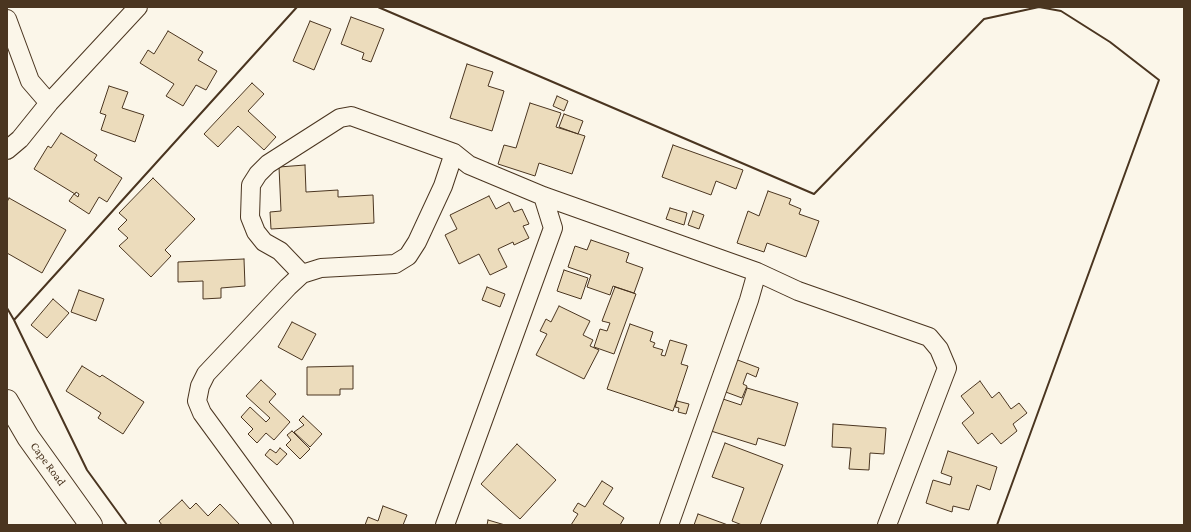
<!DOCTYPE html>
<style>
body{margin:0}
#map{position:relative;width:1191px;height:532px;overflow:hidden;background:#fbf6e9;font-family:"Crimson Pro",serif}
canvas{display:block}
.frame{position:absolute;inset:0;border:8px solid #4a3520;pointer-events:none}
</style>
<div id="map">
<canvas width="1191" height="532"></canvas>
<div class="frame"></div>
</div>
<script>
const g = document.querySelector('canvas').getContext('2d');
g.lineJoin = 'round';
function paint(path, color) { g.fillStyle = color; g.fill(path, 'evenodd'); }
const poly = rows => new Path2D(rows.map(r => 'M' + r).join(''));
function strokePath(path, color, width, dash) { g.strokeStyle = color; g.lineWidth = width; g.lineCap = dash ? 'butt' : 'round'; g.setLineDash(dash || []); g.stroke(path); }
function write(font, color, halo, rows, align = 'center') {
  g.font = font + ' "Crimson Pro",serif'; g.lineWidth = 3; g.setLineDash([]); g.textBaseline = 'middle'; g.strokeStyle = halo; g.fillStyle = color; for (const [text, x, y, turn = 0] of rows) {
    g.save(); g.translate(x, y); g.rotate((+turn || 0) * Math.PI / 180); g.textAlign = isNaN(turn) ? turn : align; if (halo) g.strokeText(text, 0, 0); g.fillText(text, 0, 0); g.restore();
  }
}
const building = poly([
 [351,17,384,29,371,62,362,59,364,53,341,44,351,17],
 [310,21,331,29,314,70,293,61,310,21],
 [168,31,203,52,198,60,217,71,206,90,196,85,183,106,166,96,174,84,140,63,148,50,154,54,168,31],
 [467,64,493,72,488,86,504,91,492,131,450,118,467,64],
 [252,83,264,94,248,111,276,137,264,150,238,126,218,147,204,134,252,83],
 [109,86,128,92,122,108,144,115,135,142,101,130,106,115,100,113,109,86],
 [557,96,568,101,564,111,553,106,557,96],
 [530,103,561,113,556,127,585,136,572,174,539,163,535,176,498,164,504,145,516,148,530,103],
 [564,114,583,121,578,134,559,127,564,114],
 [61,133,97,155,94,160,122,178,107,202,99,197,89,214,69,201,74,194,78,197,79,194,76,192,75,194,34,169,48,146,51,148,61,133],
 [673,145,743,170,736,189,716,181,711,195,662,177,673,145],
 [305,165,306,192,338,190,338,197,373,195,374,223,271,229,270,212,281,211,279,167,305,165],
 [153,178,195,219,165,250,171,256,151,277,119,246,128,238,118,229,127,220,119,213,153,178],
 [768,191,791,199,789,204,801,209,799,214,819,221,806,257,767,243,764,252,737,243,748,211,759,216,768,191],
 [489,196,496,209,509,202,514,212,522,209,529,224,523,226,529,238,514,245,513,242,498,249,507,267,490,275,479,254,459,264,445,235,457,229,450,215,489,196],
 [9,198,66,230,42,273,7,253,7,202,9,198],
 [670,208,687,213,684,225,666,219,670,208],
 [693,211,704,215,699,229,688,225,693,211],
 [591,240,629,253,626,262,643,268,634,293,613,286,610,295,587,287,591,275,568,267,575,246,587,250,591,240],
 [244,259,245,286,221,288,221,298,203,299,203,281,178,282,178,262,244,259],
 [564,270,588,278,581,299,557,291,564,270],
 [487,287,505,294,500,307,482,300,487,287],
 [615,287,636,294,614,354,594,347,600,329,607,331,610,323,602,321,615,287],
 [79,290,104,299,96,321,71,312,79,290],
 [53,299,69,313,47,338,31,325,53,299],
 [559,306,590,321,583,335,593,340,590,346,599,350,584,379,536,355,547,334,540,331,546,319,551,322,559,306],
 [292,322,316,334,302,360,278,347,292,322],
 [630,324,653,332,650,341,655,343,653,347,663,350,661,355,665,356,670,340,687,345,681,364,688,366,673,411,607,389,630,324],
 [735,359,759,368,756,377,747,373,743,384,747,386,742,398,723,391,735,359],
 [82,366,100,377,102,375,144,402,123,434,98,418,101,413,66,391,82,366],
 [353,366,353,389,340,389,340,395,307,395,307,367,353,366],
 [261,380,276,394,269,402,290,422,274,440,266,433,257,443,248,434,253,429,241,417,250,407,266,422,270,418,246,396,261,380],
 [980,381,992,398,999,392,1011,409,1019,403,1027,413,1013,424,1017,431,1001,444,992,433,978,444,962,423,974,413,961,396,980,381],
 [747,388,798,403,785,446,758,438,756,445,711,431,720,398,741,405,747,388],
 [677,401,689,404,686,414,678,412,679,408,675,407,677,401],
 [303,416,322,434,310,447,294,432,304,425,299,420,303,416],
 [833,424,886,428,884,454,870,453,869,470,849,469,851,448,832,447,833,424],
 [292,431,310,449,300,459,286,445,291,440,287,435,292,431],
 [725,443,783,465,760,525,742,525,732,521,744,488,712,477,725,443],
 [517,444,556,480,520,519,481,484,517,444],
 [280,448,287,454,277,465,265,455,270,449,276,453,280,448],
 [948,451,997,467,990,490,977,485,969,510,953,506,952,512,926,503,933,480,950,485,952,477,941,473,948,451],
 [602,481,613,488,603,504,624,518,620,525,571,525,578,514,573,511,578,503,585,507,602,481],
 [182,500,190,509,196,503,208,516,220,504,240,525,162,525,159,521,182,500],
 [383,506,407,515,403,525,365,525,368,517,378,521,383,506],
 [698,514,728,525,694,525,698,514],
 [488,520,505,525,487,525,488,520]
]);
const minor = poly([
 [7,19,30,81,49,103],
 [7,150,20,139,49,103,138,7],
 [302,274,280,251,264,242,256,232,250,217,251,185,258,174,268,164,340,118,351,116,454,153,469,165,543,196,757,272,798,291,929,337,939,349,947,368,887,525],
 [284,525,202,413,197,401,200,386,206,374,288,287,302,274,321,268,395,264,408,256,417,242,443,186,454,153],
 [445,525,553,228,543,196],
 [669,525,749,300,757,272]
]);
const primary = poly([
 [7,401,28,437,91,525]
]);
const wall = poly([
 [378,7,814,194,984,19,1039,7],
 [7,308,14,320,297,7],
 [14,320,87,470,127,525],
 [997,525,1159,80,1110,42,1061,11,1039,7]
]);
const streetNames = [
 ["Cape Road",48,464,54]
];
paint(building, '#ecdcbc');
strokePath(building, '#4a3520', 1);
strokePath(minor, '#4a3520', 20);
strokePath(primary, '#4a3520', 24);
strokePath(minor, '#fbf6e9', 18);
strokePath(primary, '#fbf6e9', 22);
strokePath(wall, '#4a3520', 2);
write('12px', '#4a3520', '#fbf6e9', streetNames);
</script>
